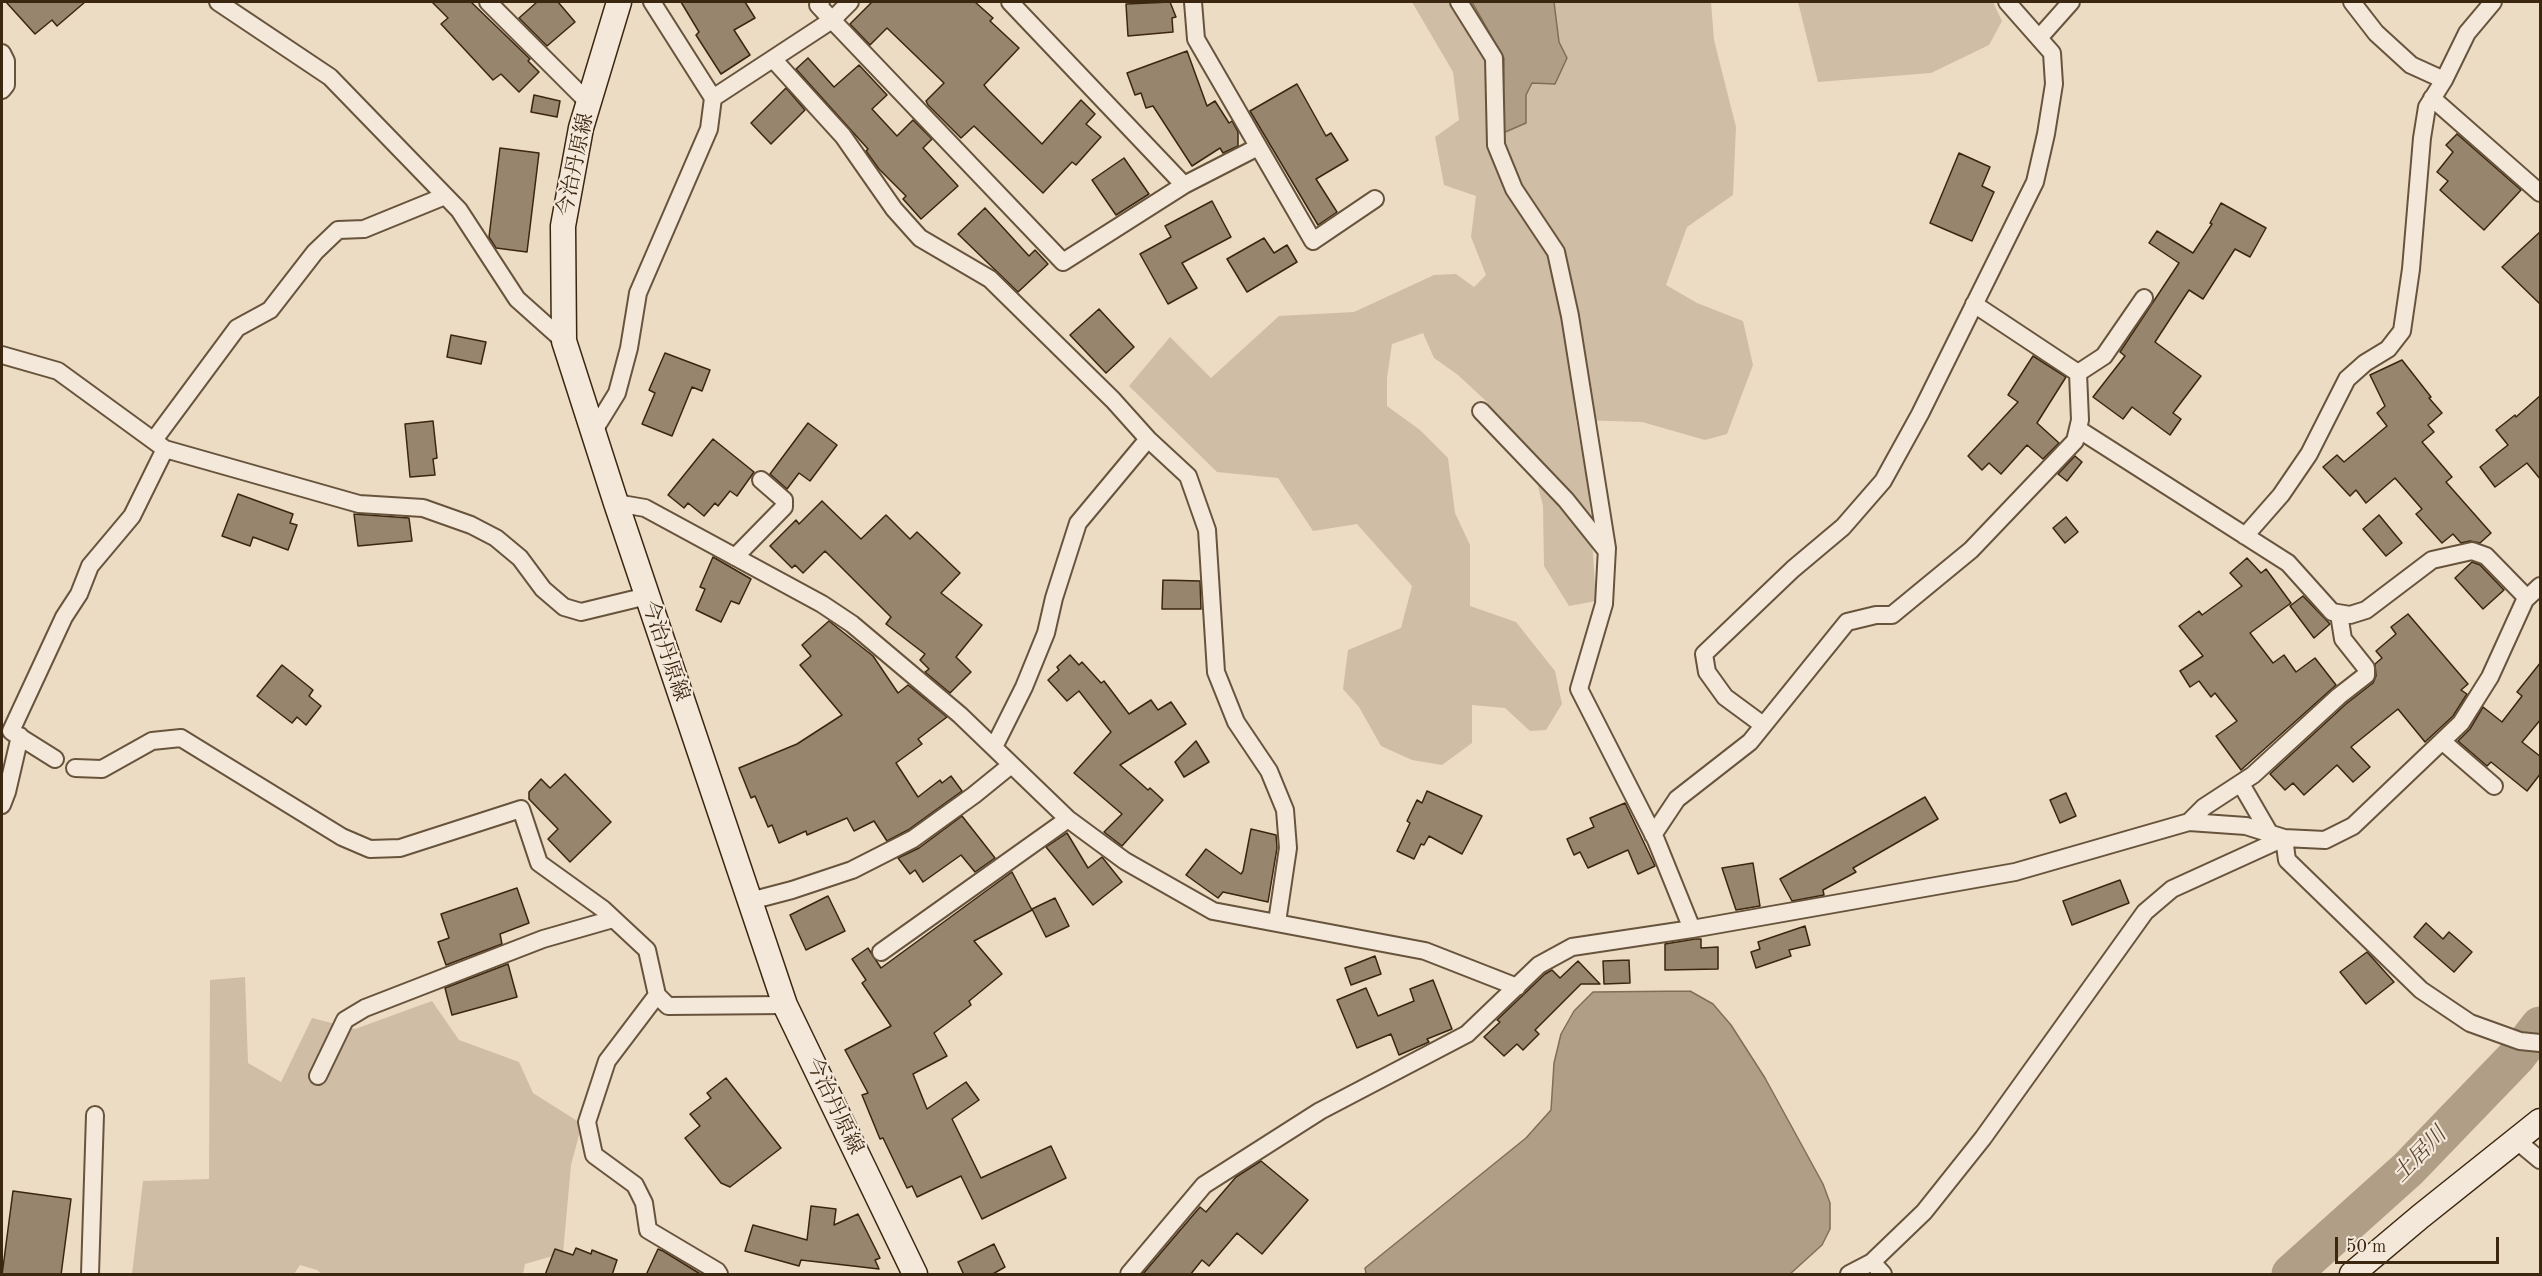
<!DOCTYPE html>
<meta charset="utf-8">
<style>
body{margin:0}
#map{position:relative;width:2542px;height:1276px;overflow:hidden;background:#eddcc4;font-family:"Old Standard TT",serif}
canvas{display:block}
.frame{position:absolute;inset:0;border:3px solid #3b2610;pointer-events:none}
.scale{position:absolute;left:2335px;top:1237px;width:164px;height:27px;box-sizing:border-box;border:3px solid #3b2610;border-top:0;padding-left:8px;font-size:18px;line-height:21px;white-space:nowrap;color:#3b2610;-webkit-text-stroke:4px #f3e8d9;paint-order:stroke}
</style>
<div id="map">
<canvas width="2542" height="1276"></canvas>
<div class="frame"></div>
<div class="scale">50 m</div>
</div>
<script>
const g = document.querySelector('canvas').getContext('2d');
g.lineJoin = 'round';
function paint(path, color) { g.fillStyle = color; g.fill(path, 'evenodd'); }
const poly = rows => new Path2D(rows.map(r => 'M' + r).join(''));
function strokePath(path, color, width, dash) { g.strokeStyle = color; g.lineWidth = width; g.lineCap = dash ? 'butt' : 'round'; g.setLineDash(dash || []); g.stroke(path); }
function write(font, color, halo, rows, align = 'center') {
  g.font = font + ' "Old Standard TT","Noto Serif JP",serif'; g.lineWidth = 4.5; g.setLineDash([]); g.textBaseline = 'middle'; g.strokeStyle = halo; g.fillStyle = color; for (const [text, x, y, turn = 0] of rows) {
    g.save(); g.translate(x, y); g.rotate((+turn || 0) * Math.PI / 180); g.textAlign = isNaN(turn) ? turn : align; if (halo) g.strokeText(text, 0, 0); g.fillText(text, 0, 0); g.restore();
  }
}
const green = poly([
 [1412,2,1711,2,1714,40,1736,127,1733,195,1687,227,1666,285,1697,303,1743,321,1753,365,1727,434,1705,440,1642,422,1576,420,1589,492,1596,601,1569,606,1544,566,1543,506,1530,455,1486,401,1458,375,1434,358,1423,333,1392,344,1387,378,1387,406,1420,430,1448,458,1455,513,1470,545,1470,606,1516,622,1555,671,1562,704,1546,730,1530,731,1505,708,1472,705,1472,743,1442,765,1412,760,1381,746,1359,707,1343,689,1348,650,1401,628,1412,586,1357,524,1313,531,1278,478,1217,472,1129,386,1170,337,1211,378,1279,316,1354,312,1434,275,1456,274,1474,287,1486,275,1471,237,1476,196,1444,185,1435,137,1459,120,1453,72],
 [1798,2,1993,2,2002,21,1989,45,1931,73,1818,82],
 [245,977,248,1063,281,1082,312,1018,355,1029,432,1001,459,1040,519,1062,533,1093,582,1124,571,1165,563,1253,525,1264,523,1274,322,1274,317,1270,300,1265,294,1274,132,1274,143,1181,209,1179,210,980]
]);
const water = poly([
 [1472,2,1554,2,1559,42,1567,58,1555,84,1532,83,1526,95,1526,123,1503,133,1504,58,1472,2],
 [1690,991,1713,1004,1731,1025,1765,1078,1823,1184,1830,1203,1830,1229,1822,1245,1790,1274,1366,1274,1365,1268,1526,1138,1551,1110,1554,1063,1561,1034,1574,1011,1593,992,1690,991]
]);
const river = poly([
 [2291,1274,2408,1169,2516,1057,2540,1026]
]);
const building = poly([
 [6,2,85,2,57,26,52,20,35,34,6,2],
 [432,2,471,2,530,59,528,61,539,72,519,92,501,74,493,80,441,24,448,18,432,2],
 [537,2,558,2,575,22,547,46,519,18,537,2],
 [681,2,745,2,755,18,734,30,750,55,721,74,696,35,699,32,681,2],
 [872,2,975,2,993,18,990,21,1019,48,984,85,988,90,1042,144,1081,100,1095,114,1086,124,1101,137,1076,165,1072,162,1043,193,974,126,961,138,928,105,926,101,944,83,887,28,870,45,850,24,872,2],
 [1170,2,1176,17,1172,18,1173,32,1128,36,1126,4,1170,2],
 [1187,51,1207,106,1215,101,1229,123,1232,121,1238,132,1238,146,1223,153,1220,148,1192,166,1153,106,1146,108,1141,93,1135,95,1127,73,1187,51],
 [808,58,834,87,859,65,887,95,872,109,897,136,913,120,932,139,923,148,958,186,921,219,903,199,906,196,879,169,866,151,868,149,796,69,808,58],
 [1297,84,1326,136,1331,133,1348,160,1316,179,1337,212,1318,225,1250,111,1297,84],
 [786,88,805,110,771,144,751,123,786,88],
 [534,95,560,101,557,117,531,112,534,95],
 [2457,134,2521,190,2484,230,2440,190,2448,181,2437,172,2453,152,2446,145,2457,134],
 [500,148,539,153,527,252,496,248,489,237,500,148],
 [1959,153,1990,167,1982,186,1994,192,1972,241,1930,223,1959,153],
 [1124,158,1149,194,1116,215,1092,180,1124,158],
 [1212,201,1231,237,1182,263,1197,288,1168,304,1140,254,1171,237,1165,226,1212,201],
 [2221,203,2266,228,2250,257,2235,249,2203,299,2189,290,2155,342,2201,376,2173,413,2181,419,2170,435,2132,407,2123,419,2093,397,2125,356,2120,352,2179,263,2149,243,2157,231,2193,253,2212,224,2210,223,2221,203],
 [985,208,1029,256,1035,250,1048,264,1018,292,958,234,985,208],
 [2541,231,2541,305,2502,267,2541,231],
 [1264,238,1274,253,1287,245,1297,262,1247,292,1227,259,1264,238],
 [1099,309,1134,347,1106,373,1070,335,1099,309],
 [451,335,486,342,481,364,447,357,451,335],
 [665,353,710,370,702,391,692,387,672,436,642,424,655,393,649,390,665,353],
 [2033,356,2066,377,2037,423,2059,443,2043,459,2027,445,2001,474,1989,463,1982,470,1968,456,2018,402,2008,395,2033,356],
 [2402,360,2431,397,2429,398,2442,413,2428,425,2434,432,2422,442,2452,477,2446,482,2491,533,2480,543,2470,541,2461,543,2453,534,2442,543,2416,514,2422,509,2395,478,2366,503,2356,490,2350,496,2323,467,2337,455,2344,462,2387,426,2377,413,2385,406,2370,375,2402,360],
 [2541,395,2541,480,2527,463,2495,487,2480,467,2508,445,2496,430,2515,415,2516,417,2541,395],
 [433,421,437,458,433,459,435,475,410,477,405,424,433,421],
 [808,423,837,445,810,481,799,473,787,489,770,474,808,423],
 [713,439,754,472,737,496,730,491,718,506,715,503,704,516,688,503,684,508,668,495,713,439],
 [2075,456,2082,462,2067,481,2058,474,2075,456],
 [238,494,293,514,290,523,297,525,288,550,253,537,250,546,222,536,238,494],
 [822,501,861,539,886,515,910,539,917,532,960,573,941,593,982,625,956,657,971,672,950,693,925,672,929,669,920,660,925,654,886,624,891,617,825,551,803,573,795,565,792,568,770,546,796,520,799,524,822,501],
 [354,514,409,518,412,541,358,546,354,514],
 [2379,515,2402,543,2386,556,2363,529,2379,515],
 [2066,517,2078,532,2065,543,2053,528,2066,517],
 [713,557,751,579,739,604,731,601,721,622,696,610,705,589,700,587,713,557],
 [2247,558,2261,573,2266,569,2291,603,2250,633,2273,663,2284,655,2296,672,2315,658,2336,685,2241,770,2216,736,2237,721,2215,693,2211,697,2199,681,2190,687,2180,671,2203,656,2179,626,2199,611,2202,615,2242,586,2230,573,2247,558],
 [2472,562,2480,565,2504,590,2483,609,2455,578,2472,562],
 [1163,580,1200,581,1201,609,1162,609,1163,580],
 [2303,596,2330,624,2314,638,2290,606,2303,596],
 [2408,614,2468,684,2461,690,2467,694,2453,716,2425,742,2398,709,2351,747,2370,767,2353,782,2337,765,2304,795,2293,783,2285,790,2270,774,2346,704,2373,683,2376,676,2375,664,2382,658,2376,651,2396,634,2391,627,2408,614],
 [829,621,873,656,898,693,908,685,947,717,918,739,922,744,896,763,918,797,940,780,942,783,951,776,962,791,908,830,887,841,874,821,854,831,847,818,807,835,806,831,779,843,772,825,768,827,755,796,751,798,739,768,797,744,842,715,800,665,811,656,802,645,829,621],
 [1070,655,1079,665,1082,662,1101,683,1104,681,1129,714,1151,700,1158,710,1171,702,1186,724,1120,765,1148,790,1150,788,1163,800,1122,846,1104,832,1122,814,1074,773,1111,732,1079,691,1067,701,1048,680,1059,670,1057,667,1070,655],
 [2541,662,2541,719,2522,742,2541,757,2541,773,2527,791,2491,762,2487,766,2458,741,2470,729,2483,707,2502,722,2522,696,2517,692,2541,662],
 [282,665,313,690,309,696,321,706,306,725,297,717,292,723,257,696,282,665],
 [1196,741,1209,762,1184,777,1175,762,1196,741],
 [565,774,611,822,570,862,548,839,558,829,529,799,529,792,541,779,550,788,565,774],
 [1427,791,1482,816,1462,854,1429,836,1424,845,1421,844,1414,859,1397,851,1410,823,1407,821,1417,800,1422,803,1427,791],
 [2066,793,2076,816,2060,823,2050,800,2066,793],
 [1925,797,1938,819,1853,868,1856,872,1823,890,1824,895,1792,901,1780,879,1925,797],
 [1625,803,1655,866,1638,874,1628,850,1588,868,1580,852,1574,855,1567,839,1594,827,1590,818,1625,803],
 [962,816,995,858,975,872,961,855,923,882,915,870,910,874,898,858,919,848,962,816],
 [1251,829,1276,835,1277,848,1268,902,1223,892,1218,898,1186,875,1206,849,1241,874,1243,871,1251,829],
 [1067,833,1088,868,1102,857,1122,882,1093,905,1046,847,1067,833],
 [1753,863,1760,906,1736,910,1722,868,1753,863],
 [1012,872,1032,910,974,941,1002,974,969,1001,971,1005,934,1033,947,1056,913,1074,927,1109,966,1082,979,1100,952,1119,981,1178,1051,1146,1066,1178,982,1219,961,1176,917,1197,912,1186,907,1188,883,1138,880,1139,862,1095,868,1093,845,1050,891,1026,862,983,866,980,852,959,868,948,881,968,1012,872],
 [2120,880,2129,903,2072,925,2063,901,2120,880],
 [517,888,529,923,500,934,502,944,446,965,438,942,449,938,441,914,517,888],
 [828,896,845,931,806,950,790,915,828,896],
 [1055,898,1069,926,1046,937,1032,909,1055,898],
 [2426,923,2443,939,2449,932,2472,952,2454,972,2414,937,2426,923],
 [1805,926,1810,945,1789,950,1791,956,1756,968,1751,952,1760,949,1758,942,1805,926],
 [1695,939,1701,939,1701,948,1718,947,1718,969,1665,970,1665,944,1695,939],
 [2367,952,2394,982,2366,1004,2340,972,2367,952],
 [1375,956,1381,974,1351,985,1345,968,1375,956],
 [1629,960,1630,983,1604,984,1603,961,1629,960],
 [1578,961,1600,984,1581,984,1535,1030,1539,1034,1523,1050,1517,1044,1504,1056,1484,1037,1500,1022,1497,1020,1545,974,1552,970,1560,978,1578,961],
 [508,964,517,997,452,1015,445,988,508,964],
 [1433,980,1452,1029,1427,1039,1429,1042,1399,1055,1391,1034,1357,1048,1337,1000,1366,988,1378,1016,1414,1001,1410,989,1433,980],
 [726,1078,781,1148,730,1187,721,1183,685,1138,700,1126,690,1114,711,1098,707,1093,726,1078],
 [1261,1161,1308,1200,1262,1254,1237,1233,1209,1266,1202,1260,1190,1275,1142,1275,1200,1207,1206,1212,1236,1177,1261,1161],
 [13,1191,71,1199,61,1275,2,1275,13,1191],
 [811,1206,836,1209,834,1225,858,1214,880,1258,875,1260,879,1269,801,1260,799,1266,745,1251,753,1225,807,1240,811,1206],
 [994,1244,1005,1267,991,1275,964,1275,958,1262,994,1244],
 [576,1248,591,1254,592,1250,617,1260,612,1275,545,1275,555,1249,573,1255,576,1248],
 [658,1249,663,1251,702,1275,646,1275,658,1249]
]);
const street = poly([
 [218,2,330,77,459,210,517,299,564,341],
 [488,2,589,103],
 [652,2,713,98,832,20,850,2],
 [821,2,818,5,832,20,1063,262,1184,185,1258,147],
 [1010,2,1184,185],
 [1193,2,1196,39,1313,241,1375,199],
 [1459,2,1494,58,1496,145,1514,189,1556,252,1570,316,1607,548,1604,604,1579,689,1656,840,1692,929],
 [2352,2,2376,33,2411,65,2444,80],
 [2039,38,2071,2],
 [2,53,6,61,6,85,2,90],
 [773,59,843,136,894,209,920,238,990,279,1113,400,1148,439],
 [2432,98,2540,193],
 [2,355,58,371,165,449,359,504,423,508,471,525,496,538,520,558,543,589,564,607,581,612,647,596],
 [2078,373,2104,356,2144,298],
 [1481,411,1566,500,1606,550],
 [2078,429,2288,563,2332,612,2350,615,2366,610,2432,560,2472,551,2486,556,2527,598],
 [593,432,617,393,629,348,638,293,709,129,713,98],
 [154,440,237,328,270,310,315,252,338,230,364,229,445,196],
 [616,503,645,508,822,604,852,624,960,715,1068,819,1125,861,1213,911,1425,951,1517,987],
 [2245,536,2281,495,2309,454,2347,379,2365,363,2388,349,2402,331,2411,269,2422,138,2427,107,2444,80,2467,33,2493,2],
 [735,557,784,507,784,500,761,480],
 [1763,725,1725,697,1707,672,1704,654,1793,569,1843,527,1883,481,1920,414,2035,182,2046,134,2054,84,2052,53,2007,2],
 [11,731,64,617,79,594,90,566,132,516,165,449],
 [12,732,55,759],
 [2442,741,2494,786],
 [994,747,1024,687,1046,633,1054,598,1078,523,1148,439,1188,476,1207,530,1216,672,1236,722,1269,771,1285,810,1288,848,1277,922],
 [75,768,102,769,152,741,181,738,342,837,370,849,400,848,521,809,539,863,603,909,647,950,657,995,668,1006,785,1005],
 [2241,784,2270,834],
 [2,805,7,792,20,736],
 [2189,822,2204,807,2253,775,2339,696,2366,675,2366,668,2343,639,2339,614],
 [1653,835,1677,799,1750,742,1847,622,1876,615,1892,615,1971,550,2075,441,2080,420,2078,373,1974,304],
 [750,901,792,890,852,870,913,839,974,795,1011,765],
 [881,952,1068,819],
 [657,995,607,1061,587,1122,594,1155,635,1185,644,1203,648,1230,717,1271,719,1274],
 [318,1076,345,1020,365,1008,543,939,613,919],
 [2516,1140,2540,1160],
 [1872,1262,1883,1274],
 [90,1274,95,1115],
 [1129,1274,1204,1185,1320,1111,1467,1034,1539,965,1572,947,1692,929,2015,872,2189,822,2246,826,2284,838,2325,840,2353,826,2461,723,2490,677,2525,600,2540,586],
 [1849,1274,1872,1262,1924,1212,1983,1138,2145,912,2172,889,2284,838,2287,860,2421,990,2470,1023,2520,1041,2540,1043]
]);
const secondary = poly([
 [619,2,581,128,563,226,564,341,616,503,785,1005,915,1274],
 [2352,1274,2421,1216,2540,1121]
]);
const streetNames = [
 ["今治丹原線",576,165,-78],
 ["今治丹原線",665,651,71],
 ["今治丹原線",834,1106,64]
];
const waterNames = [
 ["土居川",2420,1155,-46]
];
paint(green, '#cfbda5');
paint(water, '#b09e87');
strokePath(water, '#816e57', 1.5);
strokePath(river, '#b09e87', 39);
paint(building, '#98856e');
strokePath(building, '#3b2610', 1.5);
strokePath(street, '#68543d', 20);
strokePath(secondary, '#3b2610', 27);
strokePath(street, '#f3e8d9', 16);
strokePath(secondary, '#f3e8d9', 24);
write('21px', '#3b2610', '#f3e8d9', streetNames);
write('italic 22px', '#5e4a34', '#f3e8d9', waterNames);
</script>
